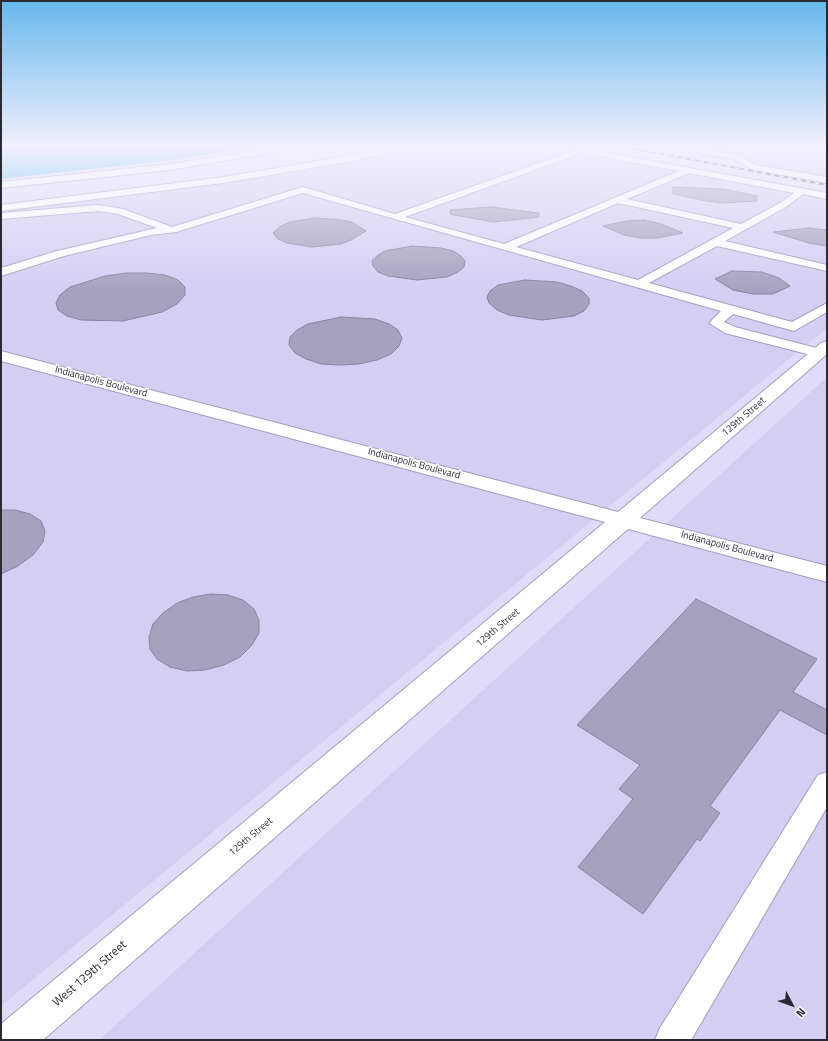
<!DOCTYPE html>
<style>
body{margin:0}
#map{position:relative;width:828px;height:1041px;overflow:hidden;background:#e1dbfa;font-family:"Titillium Web",sans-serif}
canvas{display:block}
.frame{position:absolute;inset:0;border:2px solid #2a2833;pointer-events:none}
.north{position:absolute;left:772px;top:985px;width:40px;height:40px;-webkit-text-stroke:3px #fff;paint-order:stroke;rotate:131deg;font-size:11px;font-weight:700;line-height:16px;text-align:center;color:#2a2833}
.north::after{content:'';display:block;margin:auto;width:14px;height:18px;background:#2a2833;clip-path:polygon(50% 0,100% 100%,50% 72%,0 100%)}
</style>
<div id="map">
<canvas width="828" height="1041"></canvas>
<div class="frame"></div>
<div class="north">N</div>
</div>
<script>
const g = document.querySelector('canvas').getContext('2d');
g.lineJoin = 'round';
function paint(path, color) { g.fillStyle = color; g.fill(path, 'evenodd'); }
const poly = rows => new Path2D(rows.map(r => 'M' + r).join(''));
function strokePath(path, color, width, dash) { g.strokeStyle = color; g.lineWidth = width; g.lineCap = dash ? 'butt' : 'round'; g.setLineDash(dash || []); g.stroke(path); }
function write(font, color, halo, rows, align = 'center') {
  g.font = font + ' "Titillium Web",sans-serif'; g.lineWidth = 3; g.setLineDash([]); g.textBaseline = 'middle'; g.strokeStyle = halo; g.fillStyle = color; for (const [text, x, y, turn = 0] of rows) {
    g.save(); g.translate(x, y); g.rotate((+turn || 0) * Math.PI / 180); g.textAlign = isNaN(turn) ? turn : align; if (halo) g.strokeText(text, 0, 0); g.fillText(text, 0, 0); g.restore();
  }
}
const built = poly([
 [423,146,579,146,827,194,827,328,1,1006,1,211,139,195,241,181,344,163],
 [656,146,827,146,827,178],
 [827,377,827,1040,99,1040]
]);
const water = poly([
 [1,146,261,146,172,160,1,179]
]);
const building = poly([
 [673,187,723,189,757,196,757,201,722,203,706,201,673,194,673,187],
 [491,207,539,213,539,217,493,222,450,214,450,210,491,207],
 [315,218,342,220,352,222,366,231,351,240,341,244,312,247,287,243,278,239,273,233,281,226,290,222,315,218],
 [644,220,661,224,683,233,657,238,640,238,624,235,603,226,627,221,644,220],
 [809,228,827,230,827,246,809,243,773,232,809,228],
 [412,246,441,248,453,251,461,256,465,261,464,267,458,272,447,277,417,280,388,276,378,272,373,266,372,261,377,256,385,251,412,246],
 [732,271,762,272,779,278,790,286,773,294,753,294,733,290,715,279,732,271],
 [126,273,147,273,165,275,178,280,185,287,185,295,177,304,162,312,123,321,81,320,67,316,58,310,56,303,60,295,70,287,105,276,126,273],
 [525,280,557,282,571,286,582,291,589,298,589,304,584,311,574,316,542,320,509,315,497,310,489,303,487,297,490,291,498,285,525,280],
 [341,317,375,319,389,324,398,330,402,338,399,346,391,354,377,360,359,364,340,365,321,364,306,359,295,353,289,345,290,337,297,330,308,324,341,317],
 [1,510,15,510,30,514,41,521,45,531,43,542,33,555,18,566,1,574,1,510],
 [211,594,228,595,243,600,254,609,259,620,259,633,252,645,240,657,224,665,205,670,187,671,170,667,157,659,150,649,149,637,153,624,163,613,177,603,193,597,211,594],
 [696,599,817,659,793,692,827,710,827,735,780,710,710,806,720,813,700,841,697,839,643,914,578,867,633,799,619,789,640,765,577,725,696,599]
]);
const minor = poly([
 [287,146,304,146,300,148,170,170,1,188,1,182,170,164,287,146],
 [667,146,683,146,703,149,711,146,721,146,713,151,738,155,756,165,827,177,827,183,754,170,733,159,671,148,667,146],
 [822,146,827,146,827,148,823,148,822,146],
 [581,148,827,193,827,199,803,194,786,207,725,241,827,265,827,271,717,246,649,283,792,322,827,303,827,312,794,331,733,314,724,322,735,327,824,350,826,353,824,356,819,357,725,333,709,323,721,311,303,193,176,232,151,235,64,256,1,276,1,268,57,251,157,228,118,214,99,211,1,219,1,213,99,205,123,209,172,227,303,187,395,214,581,148],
 [582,153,679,171,504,244,405,217,582,153],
 [689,173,794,193,780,203,741,224,627,199,689,173],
 [618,203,733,228,638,280,516,247,618,203],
 [827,772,827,807,691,1040,655,1040,660,1028,818,775,827,772]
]);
const major = poly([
 [827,341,827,354,640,518,827,566,827,582,628,529,43,1040,1,1040,1,1024,605,522,1,361,1,351,618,512,821,343,827,341]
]);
const highway = poly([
 [395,146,412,146,407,149,347,162,223,183,1,211,1,205,223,177,347,156,395,146]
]);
const rail = poly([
 [620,146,827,185]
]);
const streetNames = [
 ["Indianapolis Boulevard",101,382,15],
 ["129th Street",744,417,-41],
 ["Indianapolis Boulevard",414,464,15],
 ["Indianapolis Boulevard",727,547,15],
 ["129th Street",498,628,-40],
 ["129th Street",251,837,-40]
];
const nearStreetnames = [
 ["West 129th Street",90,974,-41]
];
paint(built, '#d5cef3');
paint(water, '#42bff2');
paint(building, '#a6a1be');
strokePath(building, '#88839f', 1);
strokePath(minor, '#a49ebb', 2);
strokePath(major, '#a49ebb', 2);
strokePath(highway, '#a49ebb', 2);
paint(minor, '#fff');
paint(major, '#fff');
paint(highway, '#fff');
strokePath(rail, '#413f4c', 2);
strokePath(rail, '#fff', 1.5, [4.5]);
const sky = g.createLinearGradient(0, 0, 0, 291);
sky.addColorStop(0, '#65b8ec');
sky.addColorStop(0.5, '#f2effd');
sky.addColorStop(1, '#f2effd00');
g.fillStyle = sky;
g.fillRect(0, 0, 828, 291);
write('10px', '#2a2833', '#fff', streetNames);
write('12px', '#2a2833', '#fff', nearStreetnames);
</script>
